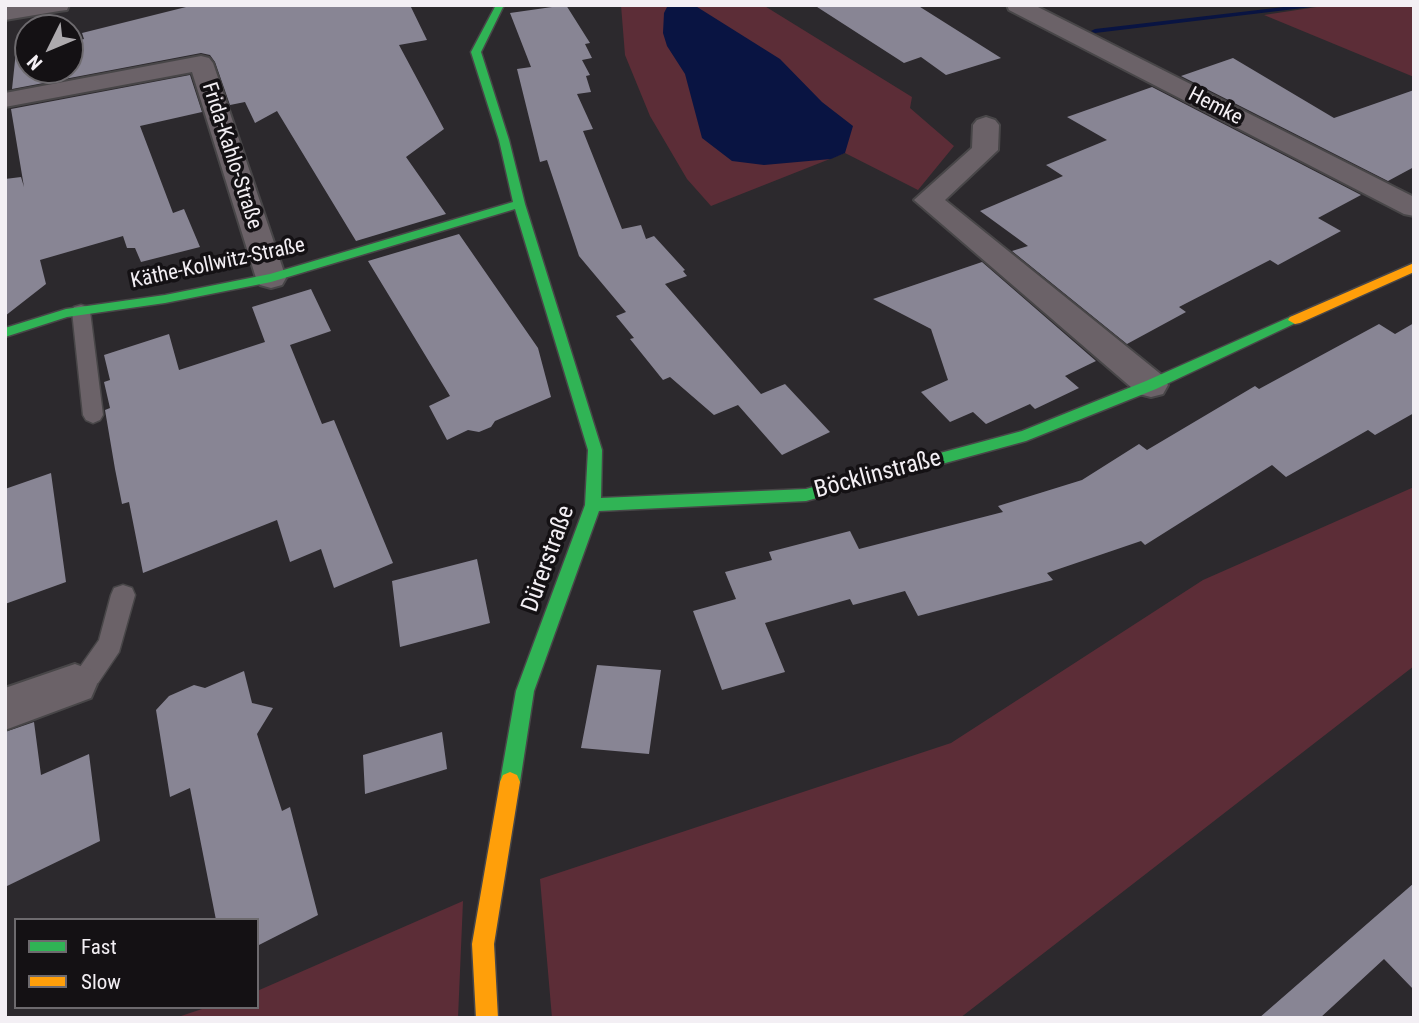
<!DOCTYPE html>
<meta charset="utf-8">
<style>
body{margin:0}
#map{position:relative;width:1419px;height:1023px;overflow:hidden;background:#2c292d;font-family:"Roboto Condensed",sans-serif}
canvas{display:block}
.frame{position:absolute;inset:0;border:7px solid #f3eff4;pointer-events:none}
.legend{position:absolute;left:14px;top:918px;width:245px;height:91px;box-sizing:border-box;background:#141114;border:2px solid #6d6a6e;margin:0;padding:9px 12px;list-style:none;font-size:21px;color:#f3eff4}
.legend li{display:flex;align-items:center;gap:14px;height:35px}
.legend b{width:35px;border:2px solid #6d6a6e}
.north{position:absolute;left:14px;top:14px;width:70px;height:70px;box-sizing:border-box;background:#141114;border:2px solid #6d6a6e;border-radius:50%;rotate:227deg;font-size:19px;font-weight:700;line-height:28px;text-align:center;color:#f3eff4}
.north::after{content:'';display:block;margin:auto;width:24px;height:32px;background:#adaaae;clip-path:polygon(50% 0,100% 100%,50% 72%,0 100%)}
</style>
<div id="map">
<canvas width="1419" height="1023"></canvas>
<div class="frame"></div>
<ul class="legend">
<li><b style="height:9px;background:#30b455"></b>Fast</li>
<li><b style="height:9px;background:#ff9f0a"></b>Slow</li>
</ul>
<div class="north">N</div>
</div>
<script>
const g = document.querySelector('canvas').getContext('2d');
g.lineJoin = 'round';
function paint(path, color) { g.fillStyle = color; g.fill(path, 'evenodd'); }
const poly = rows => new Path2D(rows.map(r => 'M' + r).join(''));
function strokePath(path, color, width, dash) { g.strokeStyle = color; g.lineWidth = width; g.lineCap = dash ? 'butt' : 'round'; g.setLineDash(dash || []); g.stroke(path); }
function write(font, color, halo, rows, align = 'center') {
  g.font = font + ' "Roboto Condensed",sans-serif'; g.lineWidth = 7; g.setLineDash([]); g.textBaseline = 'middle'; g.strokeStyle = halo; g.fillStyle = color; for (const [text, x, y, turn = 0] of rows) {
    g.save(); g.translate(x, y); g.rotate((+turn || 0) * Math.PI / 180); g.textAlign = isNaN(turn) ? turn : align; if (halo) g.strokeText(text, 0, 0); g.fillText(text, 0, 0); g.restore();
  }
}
const green = poly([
 [621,5,763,5,912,97,910,108,954,146,918,190,845,153,711,206,687,179,650,116,625,55],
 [1330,5,1414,5,1414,77,1264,15],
 [1414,487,1414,666,960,1018,552,1018,540,879,951,743,1203,580],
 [463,901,458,1018,175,1018,208,1007,257,1007,257,991]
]);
const water = poly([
 [668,5,694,5,780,59,822,102,853,126,845,153,831,159,764,165,732,161,702,138,685,74,667,46,663,33,664,13]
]);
const stream = poly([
 [1301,5,1328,5,1095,33,1091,31,1095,29,1301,5]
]);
const building = poly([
 [194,5,410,5,427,40,399,45,444,129,406,157,446,214,356,241,277,111,255,123,245,102,230,105,215,62,210,55,201,53,12,89,16,51,28,49,28,70,70,70,70,42,84,39,82,33],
 [566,5,590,43,585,44,592,58,582,60,590,75,586,76,591,92,577,94,593,129,583,131,622,229,641,225,646,239,654,236,685,270,683,271,687,276,665,284,761,394,785,384,830,432,782,455,738,405,714,415,670,377,663,380,630,339,634,338,616,316,626,312,579,256,547,160,540,162,517,69,531,67,510,13],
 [814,5,917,5,1001,58,946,75,921,57,904,63],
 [1233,58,1334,118,1414,90,1414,167,1388,181,1181,76],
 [190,75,202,112,140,126,173,213,184,209,200,247,141,262,135,248,127,248,123,236,40,260,46,284,5,316,5,179,21,177,24,187,11,109],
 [1152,87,1361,195,1318,218,1341,231,1278,265,1270,260,1179,307,1186,312,1127,344,1012,251,1028,246,980,211,1063,176,1046,165,1107,140,1067,117],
 [459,234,538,348,551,397,495,421,491,427,479,432,468,430,447,440,429,406,450,396,368,261],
 [982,262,1096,361,1065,376,1079,388,1035,409,1030,404,986,424,973,412,950,422,921,392,948,380,931,329,873,299],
 [311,289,331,331,290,345,322,424,334,420,393,563,334,588,321,549,290,562,277,520,143,573,129,502,122,504,115,469,105,410,110,408,104,382,110,380,104,355,169,334,179,370,265,342,252,307],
 [1414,323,1414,413,1375,435,1368,430,1286,477,1272,465,1145,545,1141,541,1047,573,1053,580,918,616,905,591,853,605,850,599,765,623,785,672,722,690,693,611,736,599,725,572,772,560,769,552,850,531,859,549,1003,512,998,506,1082,480,1139,444,1147,450,1255,386,1259,389,1379,324,1395,334],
 [51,473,66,582,5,604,5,489],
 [477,559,490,623,400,647,392,581],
 [597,665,661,670,649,754,581,748],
 [244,671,252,703,273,708,257,734,282,811,290,807,318,915,257,946,257,920,216,920,190,788,170,797,156,710,169,696,194,685,205,688],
 [34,722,41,775,89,754,100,841,5,887,5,732],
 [442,732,447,769,365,794,363,755],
 [1414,883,1414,990,1384,959,1320,1018,1259,1018]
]);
const lane = poly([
 [81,305,88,307,90,311,103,415,100,420,93,423,86,420,83,415,72,311,74,307,81,305],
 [123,585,132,588,135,595,119,652,98,683,75,696,66,693,62,684,66,675,80,667,99,640,111,595,114,588,123,585]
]);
const street = poly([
 [19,5,69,5,67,10,59,11,5,20,5,7,19,5],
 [1007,5,1034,5,1414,197,1414,216,1404,214,1009,10,1007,5],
 [201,56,209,58,213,63,286,278,282,285,271,288,260,285,256,278,192,72,5,107,5,93,201,56],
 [986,117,995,120,999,125,998,150,945,200,1163,376,1168,385,1163,394,1151,397,1139,394,914,200,972,148,973,125,977,120,986,117],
 [75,664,91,670,97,684,91,698,5,730,5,688,75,664]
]);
const fast = poly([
 [496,5,504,5,481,52,509,140,525,204,602,450,601,498,806,489,1022,431,1146,381,1290,317,1295,316,1302,320,1156,389,1026,441,806,501,599,511,534,691,520,782,517,789,510,792,503,789,500,782,516,691,585,505,588,450,515,209,271,282,165,303,67,317,5,337,5,328,66,309,165,295,270,274,513,202,499,140,471,52,496,5]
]);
const slow = poly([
 [1414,263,1414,272,1300,323,1295,324,1288,320,1290,317,1414,263],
 [510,772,517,775,520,782,494,944,498,1018,476,1018,472,944,500,782,503,775,510,772]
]);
const farStreetnames = [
 ["Hemke",1215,107,27],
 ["Frida-Kahlo-Straße",231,156,72],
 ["Käthe-Kollwitz-Straße",218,264,-12]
];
const streetNames = [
 ["Böcklinstraße",878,475,-15],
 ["Dürerstraße",549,559,-70]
];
paint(green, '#5c2d37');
paint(water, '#091442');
paint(stream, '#091442');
paint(building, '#888594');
strokePath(lane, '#484648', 3);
strokePath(street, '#484648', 4);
strokePath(fast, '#484648', 3);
strokePath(slow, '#484648', 3);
paint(lane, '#6b6268');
paint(street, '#6b6268');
paint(fast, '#30b455');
paint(slow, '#ff9f0a');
write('21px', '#f3eff4', '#141114', farStreetnames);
write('24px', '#f3eff4', '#141114', streetNames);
</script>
